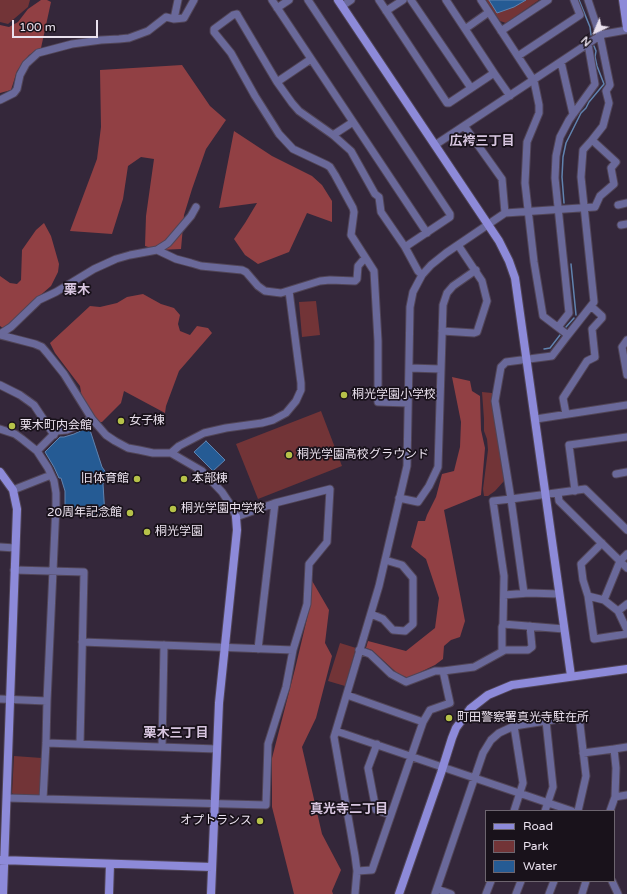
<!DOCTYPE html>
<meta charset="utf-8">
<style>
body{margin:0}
#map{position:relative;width:627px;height:894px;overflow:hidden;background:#34273a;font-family:"Varela Round",sans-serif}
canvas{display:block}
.legend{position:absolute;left:485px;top:810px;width:130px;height:72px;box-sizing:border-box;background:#19121b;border:1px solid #6d656f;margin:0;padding:5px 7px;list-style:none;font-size:12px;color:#eae1ee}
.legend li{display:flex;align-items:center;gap:8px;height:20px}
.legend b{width:20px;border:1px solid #6d656f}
.north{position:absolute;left:575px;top:12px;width:40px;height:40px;-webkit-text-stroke:3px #19121b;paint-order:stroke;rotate:224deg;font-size:11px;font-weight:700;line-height:16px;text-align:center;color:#eae1ee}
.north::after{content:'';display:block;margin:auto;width:14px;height:18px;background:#eae1ee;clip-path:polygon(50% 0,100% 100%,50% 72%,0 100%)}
.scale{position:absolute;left:12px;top:20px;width:86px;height:18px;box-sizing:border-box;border:2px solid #eae1ee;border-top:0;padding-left:5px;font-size:12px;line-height:14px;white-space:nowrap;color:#eae1ee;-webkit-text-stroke:3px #19121b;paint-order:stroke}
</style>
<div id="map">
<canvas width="627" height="894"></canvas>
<ul class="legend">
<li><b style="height:5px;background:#8d8ad9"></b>Road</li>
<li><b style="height:11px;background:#723437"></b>Park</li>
<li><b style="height:11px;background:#255b94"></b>Water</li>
</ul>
<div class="north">N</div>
<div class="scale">100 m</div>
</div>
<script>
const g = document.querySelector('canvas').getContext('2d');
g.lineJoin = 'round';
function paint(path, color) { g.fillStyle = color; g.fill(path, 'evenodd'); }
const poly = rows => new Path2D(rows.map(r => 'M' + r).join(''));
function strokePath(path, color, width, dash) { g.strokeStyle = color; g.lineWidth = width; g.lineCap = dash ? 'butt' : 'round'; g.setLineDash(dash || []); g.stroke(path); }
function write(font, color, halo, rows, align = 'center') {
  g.font = font + ' "Varela Round","Noto Sans JP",sans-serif'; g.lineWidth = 3.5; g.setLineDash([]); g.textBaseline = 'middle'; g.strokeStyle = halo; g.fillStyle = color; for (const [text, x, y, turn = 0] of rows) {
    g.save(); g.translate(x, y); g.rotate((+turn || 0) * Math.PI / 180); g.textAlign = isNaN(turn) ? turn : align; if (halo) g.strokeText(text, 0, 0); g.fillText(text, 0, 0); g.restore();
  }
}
const green = poly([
 [0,0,30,0,28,7,8,24,0,22],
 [486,0,539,0,506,23,500,21],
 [316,301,320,335,302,337,299,302],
 [482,392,492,393,504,481,495,491,488,496,484,496,483,489,488,450,487,439,484,431,484,419],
 [321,411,342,466,258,499,236,444],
 [340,643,356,648,345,686,328,681],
 [14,756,42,758,41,794,39,796,15,796,12,793]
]);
const forest = poly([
 [41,0,47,0,51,2,41,48,29,55,17,71,11,90,0,93,0,25,9,27,18,22,28,9],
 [182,65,210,106,226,120,206,149,192,189,184,215,181,249,158,250,145,246,146,216,154,159,141,157,128,166,123,199,112,234,70,231,97,159,101,127,100,70],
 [234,131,272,156,312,176,322,185,332,201,332,222,307,213,289,252,258,264,245,255,234,239,245,223,257,203,219,208],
 [44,223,51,236,59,264,58,272,51,286,36,299,14,323,4,329,0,326,0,276,10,283,17,284,21,280,22,250,36,230],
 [143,294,161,304,174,308,180,315,178,324,180,331,190,335,197,326,208,328,212,333,179,371,166,406,165,413,124,391,121,403,102,422,97,422,82,398,80,386,55,353,50,343,90,306,100,307,117,303,127,297],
 [452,377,470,381,472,391,480,396,481,430,485,448,481,495,444,510,465,621,460,637,451,640,444,646,443,659,435,665,408,678,397,673,372,650,366,648,368,641,406,651,435,628,439,598,426,559,411,547,418,521,425,521,427,515,436,497,442,474,454,471,460,447,461,422],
 [311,579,329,610,325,643,332,656,316,718,302,747,322,834,341,870,332,891,333,894,294,894,272,807,272,758,295,669,310,606]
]);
const water = poly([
 [489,0,526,0,514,7,497,13,489,0],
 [89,427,102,467,107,474,103,484,105,516,84,514,84,511,65,509,65,491,61,478,59,478,54,467,45,452,60,437,64,437,74,434,89,427],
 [206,441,225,460,213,471,194,452,206,441]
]);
const stream = poly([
 [579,0,590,27,591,35],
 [564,203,562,177,563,157,566,143,581,113,586,108,589,102,604,84,597,66,595,57,596,51,594,46],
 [571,264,576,315],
 [566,327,574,318],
 [544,349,550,348,560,335]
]);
const street = poly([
 [178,0,174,19,184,18,194,0],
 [272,0,427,233],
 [308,0,450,214,450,217,405,247],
 [379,0,447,103,449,103,494,73,510,96],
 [411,0,471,88],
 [446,0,494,73],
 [481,0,534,81,539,105,539,113,527,142,525,183,534,262,543,316,568,335,552,356,506,362,501,367,495,401,511,499,585,489,627,530],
 [342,6,351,0],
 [277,8,289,0],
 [386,11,403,0],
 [465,29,489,12],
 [501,31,548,0],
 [518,56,580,15,574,0],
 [561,62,573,114],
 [277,82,311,59],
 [0,100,14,93,17,89,20,75,26,64,38,53,72,44,101,40,119,39,129,38,148,31,166,17,174,19],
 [465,127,502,179,505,213],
 [333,135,353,122],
 [435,145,595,39,604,34,627,30],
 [618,205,627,203],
 [621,225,627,224],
 [157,250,168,243,191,216,196,207],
 [558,327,569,313,555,178,556,156,560,137,569,120,595,84,588,44],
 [442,331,474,333,477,332,487,301,482,281,458,245],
 [0,334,11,327,39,300,56,292,94,269,116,259,130,255,157,250,176,259,191,263,201,266,242,270,246,272,258,286,265,291,281,293,320,281,330,280,355,281,357,279,358,266,365,258],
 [0,335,35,344,42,347,48,354,64,374,92,419,106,435,115,441,128,448,139,450,153,453,171,453,202,471,222,492,230,504,236,517,275,503,330,489,327,542,309,564,307,604,293,650,286,687,268,744,266,805,7,798],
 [568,335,594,302,581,177,583,150,592,140],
 [627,340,622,347,627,375],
 [409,368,441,369],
 [0,385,20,395,34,405,54,435],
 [408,403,378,402,378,341,374,271,351,235,354,212,353,208,335,175,330,167,327,165,293,149,279,134,255,96,231,53,214,32,214,29,233,15,237,14,238,16,277,82,292,103,299,111,333,135,351,151,375,194,379,197,381,212,405,247,418,271,422,275],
 [566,414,563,398,587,361,595,357,592,329,602,318,602,316,591,306],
 [536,419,627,405],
 [0,429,15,434,22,439,37,451,48,468,54,481,56,493,56,505,47,701,46,743,43,799],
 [37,451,57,431,67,430,92,419],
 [171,453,179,446,204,433,226,428,262,423,273,420,286,413,296,401,301,390,301,383,289,291],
 [616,474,627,472],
 [13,490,51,475],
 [575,491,569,445,627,437],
 [558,493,559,501,627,568],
 [399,498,418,502,429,486,438,467,443,305,447,293,453,286,476,270],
 [602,543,581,564,583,580,588,596,604,600,620,561,627,554],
 [0,547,15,548],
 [14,570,84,572,80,744],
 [504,595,529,593,559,594],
 [588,596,594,639,627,634],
 [604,600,618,611,627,604],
 [618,611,627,630],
 [371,614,383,619,393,630,405,631,413,624,413,578,402,565,385,560],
 [503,624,564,629],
 [82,642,293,650],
 [258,649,275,503],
 [359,650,370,654,391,674,406,682,435,671,443,671],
 [502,651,502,627,503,624,504,576,493,501,511,499,524,593],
 [347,695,423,722],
 [0,699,47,701],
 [514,726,523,783,514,811],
 [336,731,572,811],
 [46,743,217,749],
 [377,744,368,768,376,810,391,815],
 [162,747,164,645],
 [614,749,627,747],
 [583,753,614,749,616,768,615,797,610,811],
 [615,797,627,795],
 [545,811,553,787,546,721],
 [357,871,372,870,423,722,430,710,450,703,443,671,474,667,505,650,528,650,532,647,530,626],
 [612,881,618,894],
 [437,889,451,894],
 [355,894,357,871,355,856,334,737,379,586,407,466,410,307,413,292,422,275,431,265,446,253,505,213,595,207,600,196,614,184,611,168,616,162,592,140,603,126,609,103,606,91,610,85,600,36,588,0],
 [435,894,483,753,491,740,499,733,514,726,579,716,586,776,578,811],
 [486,894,491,881],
 [516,894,521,881],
 [549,894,554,881],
 [582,894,586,881]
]);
const secondary = poly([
 [338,0,499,241,509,261,515,278,571,676],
 [623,0,627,28],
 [0,472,13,490,17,509,3,894],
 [0,860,212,867],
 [109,894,110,864],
 [211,894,219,703,237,530,236,517],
 [399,894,441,773,452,738,456,728,470,709,488,695,512,685,627,669]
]);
const markers = [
 [344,395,4,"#b6c249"],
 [121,421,4,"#b6c249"],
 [12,426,4,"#b6c249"],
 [289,455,4,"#b6c249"],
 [137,479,4,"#b6c249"],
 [184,479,4,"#b6c249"],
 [173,509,4,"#b6c249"],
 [130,513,4,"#b6c249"],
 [147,532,4,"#b6c249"],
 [449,718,4,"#b6c249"],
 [260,821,4,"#b6c249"]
];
const poiNames = [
 ["桐光学園小学校",352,395],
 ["女子棟",129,421],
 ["栗木町内会館",20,426],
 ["桐光学園高校グラウンド",297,455],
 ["旧体育館",129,479,"right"],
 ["本部棟",192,479],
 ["桐光学園中学校",181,509],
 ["20周年記念館",122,513,"right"],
 ["桐光学園",155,532],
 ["町田警察署真光寺駐在所",457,718],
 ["オプトランス",252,821,"right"]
];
const neighbourhoodNames = [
 ["広袴三丁目",482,142],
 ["栗木",77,291],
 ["栗木三丁目",176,734],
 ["真光寺二丁目",349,810]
];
paint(green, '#723437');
paint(forest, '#914044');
paint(water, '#255b94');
strokePath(water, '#6083af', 1);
strokePath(stream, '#6083af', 1.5);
strokePath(street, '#514557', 9);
strokePath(secondary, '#514557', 10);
strokePath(street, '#6a699a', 7);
strokePath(secondary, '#8d8ad9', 8);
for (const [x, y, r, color] of markers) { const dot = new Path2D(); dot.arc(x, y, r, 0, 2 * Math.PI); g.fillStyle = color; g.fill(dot); strokePath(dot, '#19121b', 1.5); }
write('12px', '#eae1ee', '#19121b', poiNames, 'left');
write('bold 13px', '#d8c6e0', '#19121b', neighbourhoodNames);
</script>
